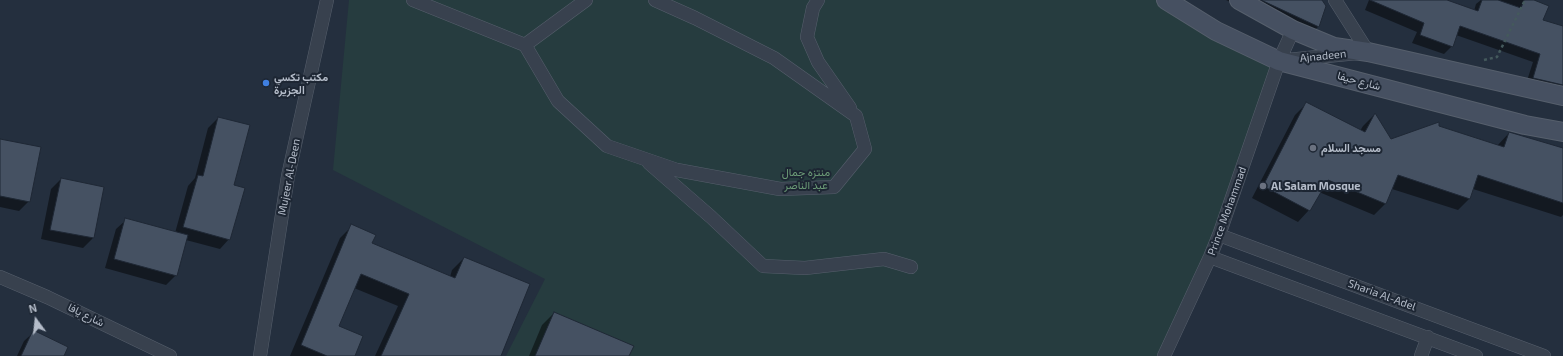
<!DOCTYPE html>
<meta charset="utf-8">
<style>
body{margin:0}
#map{position:relative;width:1563px;height:356px;overflow:hidden;background:#242f3e;font-family:"Exo 2",sans-serif}
canvas{display:block}
.north{position:absolute;left:16px;top:300px;width:40px;height:40px;-webkit-text-stroke:3px #1d2633;paint-order:stroke;rotate:345deg;font-size:11px;font-weight:700;line-height:16px;text-align:center;color:#b4bcc9}
.north::after{content:'';display:block;margin:auto;width:14px;height:18px;background:#b4bcc9;clip-path:polygon(50% 0,100% 100%,50% 72%,0 100%)}
</style>
<div id="map">
<canvas width="1563" height="356"></canvas>
<div class="north">N</div>
</div>
<script>
const g = document.querySelector('canvas').getContext('2d');
g.lineJoin = 'round';
function paint(path, color) { g.fillStyle = color; g.fill(path, 'evenodd'); }
const poly = rows => new Path2D(rows.map(r => 'M' + r).join(''));
function strokePath(path, color, width, dash) { g.strokeStyle = color; g.lineWidth = width; g.lineCap = dash ? 'butt' : 'round'; g.setLineDash(dash || []); g.stroke(path); }
function write(font, color, halo, rows, align = 'center') {
  g.font = font + ' "Exo 2",Vazirmatn,sans-serif'; g.lineWidth = 4; g.setLineDash([]); g.textBaseline = 'middle'; g.strokeStyle = halo; g.fillStyle = color; for (const [text, x, y, turn = 0] of rows) {
    g.save(); g.translate(x, y); g.rotate((+turn || 0) * Math.PI / 180); g.textAlign = isNaN(turn) ? turn : align; if (halo) g.strokeText(text, 0, 0); g.fillText(text, 0, 0); g.restore();
  }
}
const green = poly([
 [349,0,1171,0,1279,61,1173,337,1163,356,506,356,545,279,333,170]
]);
const shadow = poly([
 [1226,0,1321,0,1324,6,1318,27,1306,38],
 [1369,0,1444,0,1474,11,1476,4,1481,0,1531,0,1542,20,1563,27,1563,80,1561,85,1553,93,1525,87,1533,62,1456,35,1452,46,1444,54,1412,43,1417,32,1365,10],
 [1307,103,1360,131,1363,126,1375,114,1390,141,1438,127,1497,146,1509,133,1563,149,1563,215,1561,217,1473,189,1469,199,1458,210,1392,189,1386,203,1374,215,1319,192,1309,210,1298,222,1252,198,1295,115],
 [218,118,233,186,229,239,220,249,186,240,176,275,166,285,105,268,116,229,126,220,175,233,188,186,195,178,208,128],
 [0,140,29,201,19,211,0,207],
 [61,179,103,188,93,238,83,248,41,239,51,189],
 [352,226,371,244,450,277,452,270,464,258,500,356,375,356,398,306,354,288,338,326,354,356,290,356,340,238],
 [554,313,628,356,529,356,542,325],
 [34,332,63,356,17,356,24,341]
]);
const building = poly([
 [1261,0,1322,0,1326,6,1319,27,1261,0],
 [1370,0,1447,0,1478,11,1482,0,1498,0,1521,8,1524,0,1534,0,1549,6,1543,20,1563,26,1563,85,1533,78,1540,54,1460,26,1453,47,1420,35,1424,23,1370,0],
 [1306,102,1365,132,1375,113,1391,139,1439,122,1439,126,1504,147,1509,132,1563,148,1563,203,1478,175,1470,199,1398,175,1386,204,1328,180,1310,211,1263,186,1306,102],
 [218,117,250,125,234,185,245,188,230,240,183,227,198,175,203,176,218,117],
 [0,139,41,147,30,202,0,196,0,139],
 [61,178,104,187,94,238,50,230,61,178],
 [125,218,188,235,177,276,114,259,125,218],
 [351,224,376,235,372,243,455,278,464,257,530,284,501,356,381,356,409,294,361,274,339,326,363,336,355,356,327,356,301,345,351,224],
 [554,312,634,346,629,356,535,356,554,312],
 [33,330,68,347,64,356,21,356,33,330]
]);
const path = poly([
 [1484,60,1497,57,1525,0]
]);
const minor = poly([
 [413,0,525,45,558,101,607,146,677,170,780,189,834,187,865,149,856,116,774,58,695,18,655,0],
 [818,0,813,8,807,37,818,62,850,108],
 [525,45,586,0],
 [1287,60,1368,52,1335,0],
 [649,163,711,217,763,266,805,268,884,259,911,267],
 [1219,235,1544,356],
 [1210,257,1476,356],
 [0,277,47,297,170,356],
 [260,356,288,176,327,0],
 [1164,356,1210,257,1219,235,1279,61,1293,30],
 [1421,356,1428,337]
]);
const secondary = poly([
 [1166,0,1216,31,1279,61,1525,125,1563,132],
 [1239,0,1293,30,1334,47,1368,52,1563,96]
]);
const markers = [
 [266,83,4,"#3f7fe0"],
 [1313,148,4,"#6b7280"],
 [1263,186,4,"#6b7280"]
];
const streetNames = [
 ["Ajnadeen",1323,56,-6],
 ["شارع حيفا",1359,81,15],
 ["Mujeer Al-Deen",289,177,-79],
 ["Prince Mohammad",1227,211,-70],
 ["Sharia Al-Adel",1382,295,20],
 ["شارع يافا",86,315,26]
];
const poiNames = [
 ["مكتب تكسي",274,77],
 ["الجزيرة",274,90],
 ["مسجد السلام",1321,148],
 ["Al Salam Mosque",1271,186]
];
const parkNames = [
 ["منتزه جمال",806,172],
 ["عبد الناصر",806,185]
];
paint(green, '#263c3f');
paint(shadow, '#0007');
paint(building, '#455162');
strokePath(building, '#1f2835', 1);
strokePath(minor, '#565f6c', 14);
strokePath(secondary, '#565f6c', 20);
strokePath(path, '#44595c', 2.5, [3, 3]);
strokePath(minor, '#38414e', 13);
strokePath(secondary, '#465061', 18);
for (const [x, y, r, color] of markers) { const dot = new Path2D(); dot.arc(x, y, r, 0, 2 * Math.PI); g.fillStyle = color; g.fill(dot); strokePath(dot, '#1d2633', 1.5); }
write('11px', '#b4bcc9', '#1d2633', streetNames);
write('bold 11px', '#b4bcc9', '#1d2633', poiNames, 'left');
write('11px', '#6b9a76', '#1d2633', parkNames);
</script>
